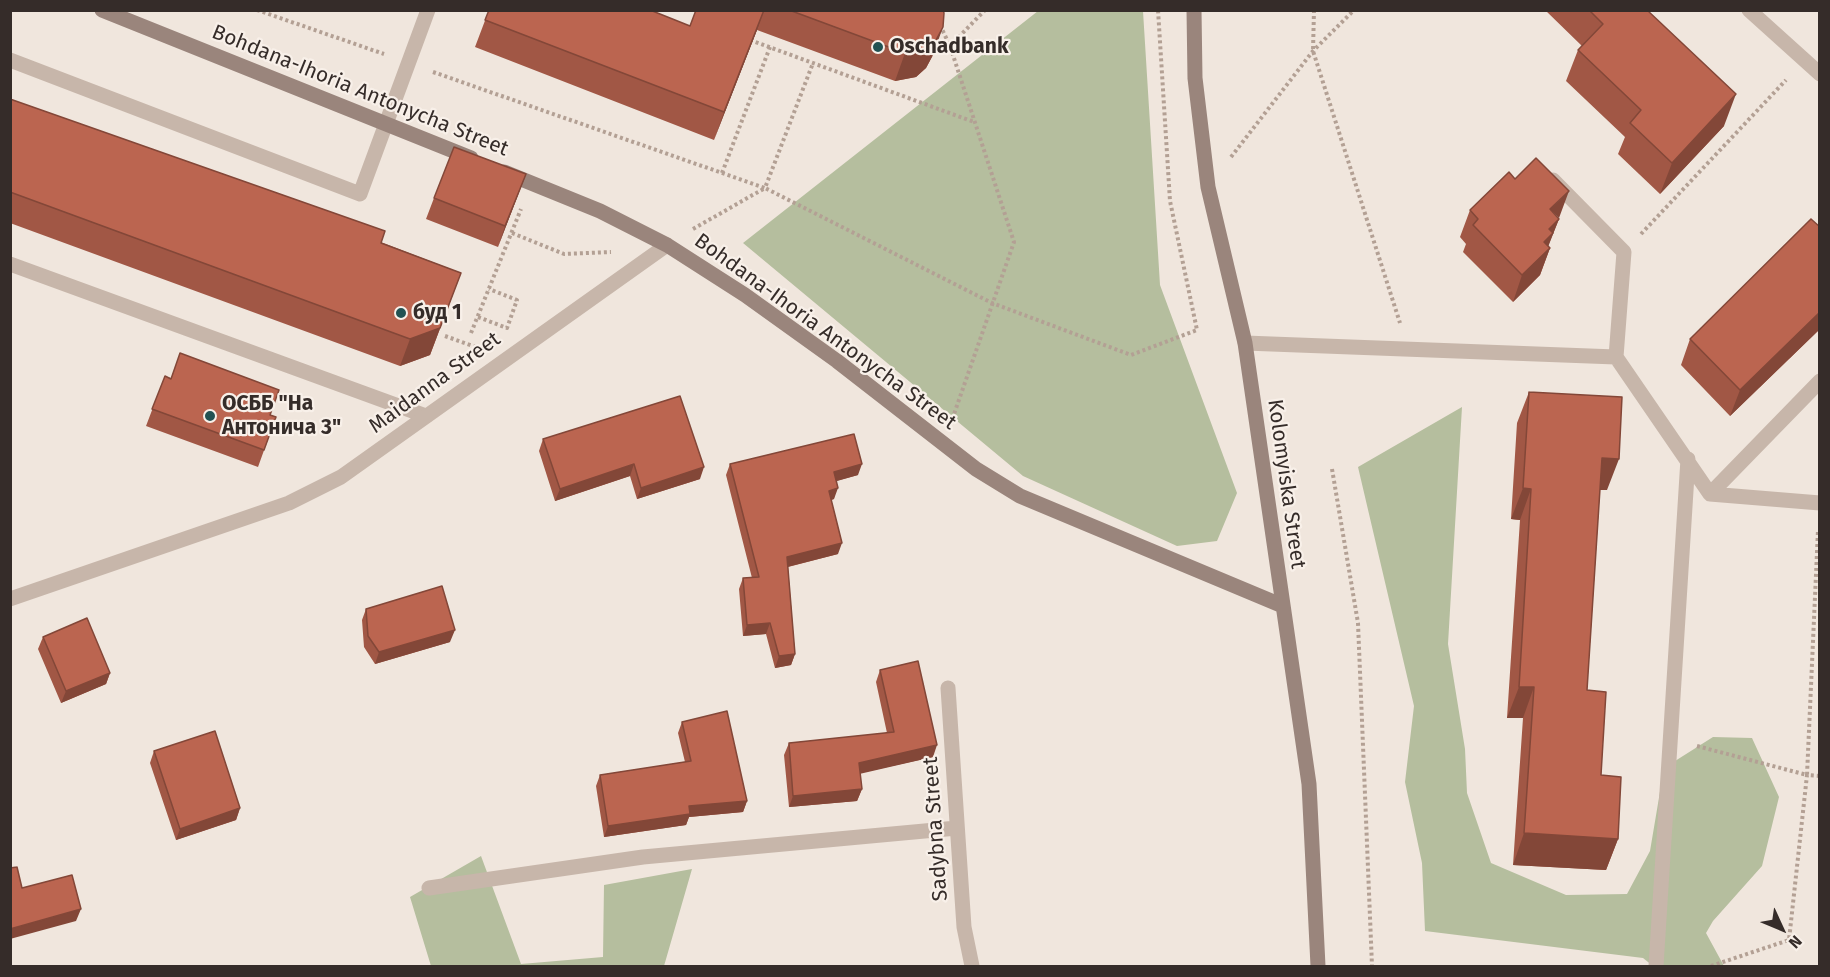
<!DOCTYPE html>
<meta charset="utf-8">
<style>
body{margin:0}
#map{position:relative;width:1830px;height:977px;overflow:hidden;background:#f0e6dd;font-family:"Fira Sans",sans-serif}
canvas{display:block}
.frame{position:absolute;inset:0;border:12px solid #352c29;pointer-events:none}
.north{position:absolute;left:1752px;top:899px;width:60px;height:60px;-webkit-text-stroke:4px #f8f0e9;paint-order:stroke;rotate:134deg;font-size:16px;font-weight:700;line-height:24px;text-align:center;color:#352c29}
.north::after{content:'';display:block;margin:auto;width:21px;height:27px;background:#352c29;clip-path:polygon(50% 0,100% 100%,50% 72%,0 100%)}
</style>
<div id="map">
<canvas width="1830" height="977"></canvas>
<div class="frame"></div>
<div class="north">N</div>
</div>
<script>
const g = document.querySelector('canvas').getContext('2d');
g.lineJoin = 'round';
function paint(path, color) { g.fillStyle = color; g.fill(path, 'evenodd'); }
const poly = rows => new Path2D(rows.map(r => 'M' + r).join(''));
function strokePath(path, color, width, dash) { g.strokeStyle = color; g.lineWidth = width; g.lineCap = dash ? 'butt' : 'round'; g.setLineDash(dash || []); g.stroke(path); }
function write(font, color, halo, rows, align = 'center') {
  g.font = font + ' "Fira Sans",sans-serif'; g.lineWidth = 4.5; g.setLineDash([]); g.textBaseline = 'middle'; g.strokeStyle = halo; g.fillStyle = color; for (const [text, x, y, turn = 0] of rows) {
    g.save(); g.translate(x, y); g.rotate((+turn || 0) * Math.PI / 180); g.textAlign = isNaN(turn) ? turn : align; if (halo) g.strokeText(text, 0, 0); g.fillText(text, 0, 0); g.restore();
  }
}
const green = poly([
 [1038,11,1143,11,1160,285,1237,493,1217,541,1177,546,1023,476,743,243],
 [1462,407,1448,644,1465,749,1467,793,1491,863,1566,895,1627,894,1650,851,1664,768,1713,737,1752,738,1779,797,1762,866,1713,921,1706,933,1724,966,1653,966,1643,958,1425,931,1422,863,1405,782,1414,706,1358,467],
 [481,856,521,964,603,957,604,885,692,869,664,966,431,966,410,897]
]);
const path = poly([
 [257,10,384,54],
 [1314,10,1313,51,1400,323],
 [940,25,950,46,1014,242,953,417],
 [750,40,974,122],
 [950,46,985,10],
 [433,72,765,188,813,63],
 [1231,157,1313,51,1354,10],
 [722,173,770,47],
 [693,229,765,188,992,303,1131,355,1197,330,1170,201,1158,10],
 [512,233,564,254,611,252],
 [1641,234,1786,80],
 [478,317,507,328,517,300,489,289],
 [471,333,521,209],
 [445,336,476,347],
 [1332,469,1358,623,1372,966],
 [1697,746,1807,775,1818,530],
 [1711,966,1789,940,1807,775,1820,776]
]);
const lane = poly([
 [1749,10,1820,74],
 [10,60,360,194,428,10],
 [1553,180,1624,252,1616,357],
 [10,264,426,416],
 [1245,343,1616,357,1710,494,1820,503],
 [1710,494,1820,381],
 [948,688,964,927,972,966],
 [429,888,643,857,957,828],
 [1656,966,1688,459]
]);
const street = poly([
 [10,599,289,503,341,477,667,245]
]);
const secondary = poly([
 [102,10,471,158],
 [1194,10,1195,78,1208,187,1245,343,1309,784,1318,966],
 [504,172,600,211,667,245,745,295,837,361,976,469,1020,496,1283,606]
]);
const wall = poly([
 [489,10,690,26,696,10,943,10,933,55,926,68,916,77,895,81,757,30,714,140,475,47],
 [1545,10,1647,10,1724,126,1660,194,1618,154,1625,137,1566,81,1578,50,1582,46],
 [10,99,461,273,430,355,400,366,10,223],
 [526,174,498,247,426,219,434,198],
 [1515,179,1559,219,1548,246,1550,248,1540,275,1513,302,1463,252,1466,244,1460,237,1470,210],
 [1820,227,1820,329,1730,416,1681,365,1690,339],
 [165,376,276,417,258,467,146,426],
 [1529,392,1607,490,1600,490,1587,690,1601,775,1618,839,1606,870,1513,865,1523,718,1507,718,1520,520,1511,519,1517,423],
 [543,439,700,479,637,499,630,476,555,501,539,451],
 [730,464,858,475,836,481,834,499,831,500,838,554,788,567,795,654,791,665,775,668,766,634,743,636,739,589,743,578,752,578,726,475],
 [366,609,450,642,375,664,364,647,362,620],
 [43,637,110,673,106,684,61,703,38,649],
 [880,670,933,757,860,773,862,789,857,801,789,807,784,755,789,743,887,733,876,682],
 [682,722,747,801,743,812,689,817,686,825,604,837,596,786,600,775,685,762,678,733],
 [154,751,240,808,236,820,176,840,150,763]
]);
const shadedWall = poly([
 [764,10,757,30,714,140,724,112],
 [943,27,933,55,926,68,916,77,895,81,905,53],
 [1736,94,1724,126,1660,194,1672,163],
 [526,174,518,195,498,247,505,226],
 [1569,191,1559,218,1550,209],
 [1559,219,1548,247,1550,248,1540,275,1513,302,1522,275,1549,229],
 [461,273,430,355,400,366,410,339],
 [1820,312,1820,329,1730,416,1740,390],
 [1602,458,1619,459,1607,490,1591,490],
 [634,464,630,476,555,501,560,489],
 [862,464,858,475,830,483,834,472],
 [704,467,700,479,637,499,641,488],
 [838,488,834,499,825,502,829,491],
 [1523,488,1531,489,1520,520,1511,519],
 [842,543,838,554,783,568,787,557],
 [770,623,766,634,743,636,747,625],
 [455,630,450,642,375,664,379,652],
 [795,654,791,665,775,668,779,656],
 [110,673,106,684,61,703,66,691],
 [1519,687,1534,687,1523,718,1507,718],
 [937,745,933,757,855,775,859,763],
 [862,789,857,801,789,807,793,796],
 [747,801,743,812,689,817,686,825,604,837,608,826,689,806],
 [240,808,236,820,176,840,180,829],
 [1524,833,1618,839,1606,870,1513,865],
 [81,909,76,921,10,939,10,929]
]);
const building = poly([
 [489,10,650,10,690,26,696,10,764,10,724,112,485,20,489,10],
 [789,10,943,10,944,13,943,27,936,40,926,49,905,53,789,10],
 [1589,10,1647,10,1736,94,1672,163,1630,123,1641,110,1578,50,1603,24,1589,10],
 [10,99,385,231,381,243,461,273,440,328,410,339,10,192,10,99],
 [454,147,526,174,505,226,434,198,454,147],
 [1536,158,1569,191,1550,209,1559,219,1549,229,1553,233,1544,242,1550,248,1522,275,1473,225,1478,219,1470,210,1509,172,1515,179,1536,158],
 [1811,219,1820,227,1820,312,1740,390,1690,339,1811,219],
 [180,353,279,390,270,415,276,417,264,450,152,409,165,376,171,379,180,353],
 [1529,392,1622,397,1619,459,1602,458,1587,690,1606,692,1601,775,1621,777,1618,839,1524,833,1534,687,1519,687,1531,489,1523,488,1529,392],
 [680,396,704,467,641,488,634,464,560,489,543,439,680,396],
 [854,434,862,464,834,472,838,488,829,491,842,543,787,557,795,654,779,656,770,623,747,625,743,578,759,577,730,464,854,434],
 [442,586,455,630,379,652,368,636,366,609,442,586],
 [87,618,110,673,66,691,43,637,87,618],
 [918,661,937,745,859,763,862,789,793,796,789,743,894,732,880,670,918,661],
 [727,711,747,801,689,806,690,814,608,826,600,775,691,761,682,722,727,711],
 [215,731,240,808,180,829,154,751,215,731],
 [17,867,22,888,72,875,81,909,10,929,10,868,17,867]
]);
const markers = [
 [878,47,6,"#225253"],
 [401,313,6,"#225253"],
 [210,416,6,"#225253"]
];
const poiNames = [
 ["Oschadbank",890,47],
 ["буд 1",413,313],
 ["ОСББ \"На",222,404],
 ["Антонича 3\"",222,428]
];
const streetNames = [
 ["Bohdana-Ihoria Antonycha Street",360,91,22],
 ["Bohdana-Ihoria Antonycha Street",825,332,36],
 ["Maidanna Street",435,383,-36],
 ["Kolomyiska Street",1286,484,82],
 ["Sadybna Street",936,829,-94]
];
paint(green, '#b5be9e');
strokePath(path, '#b3a094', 4, [3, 3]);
strokePath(lane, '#c7b6aa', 15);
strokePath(street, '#c7b6aa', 15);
strokePath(secondary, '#9a857c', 15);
paint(wall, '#a15745');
paint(shadedWall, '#834738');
paint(building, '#bb6550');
strokePath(building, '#834738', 1.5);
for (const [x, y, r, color] of markers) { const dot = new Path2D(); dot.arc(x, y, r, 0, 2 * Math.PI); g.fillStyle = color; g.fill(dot); strokePath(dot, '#f8f0e9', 2); }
write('bold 21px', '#352c29', '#f8f0e9', poiNames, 'left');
write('21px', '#352c29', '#f8f0e9', streetNames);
</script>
